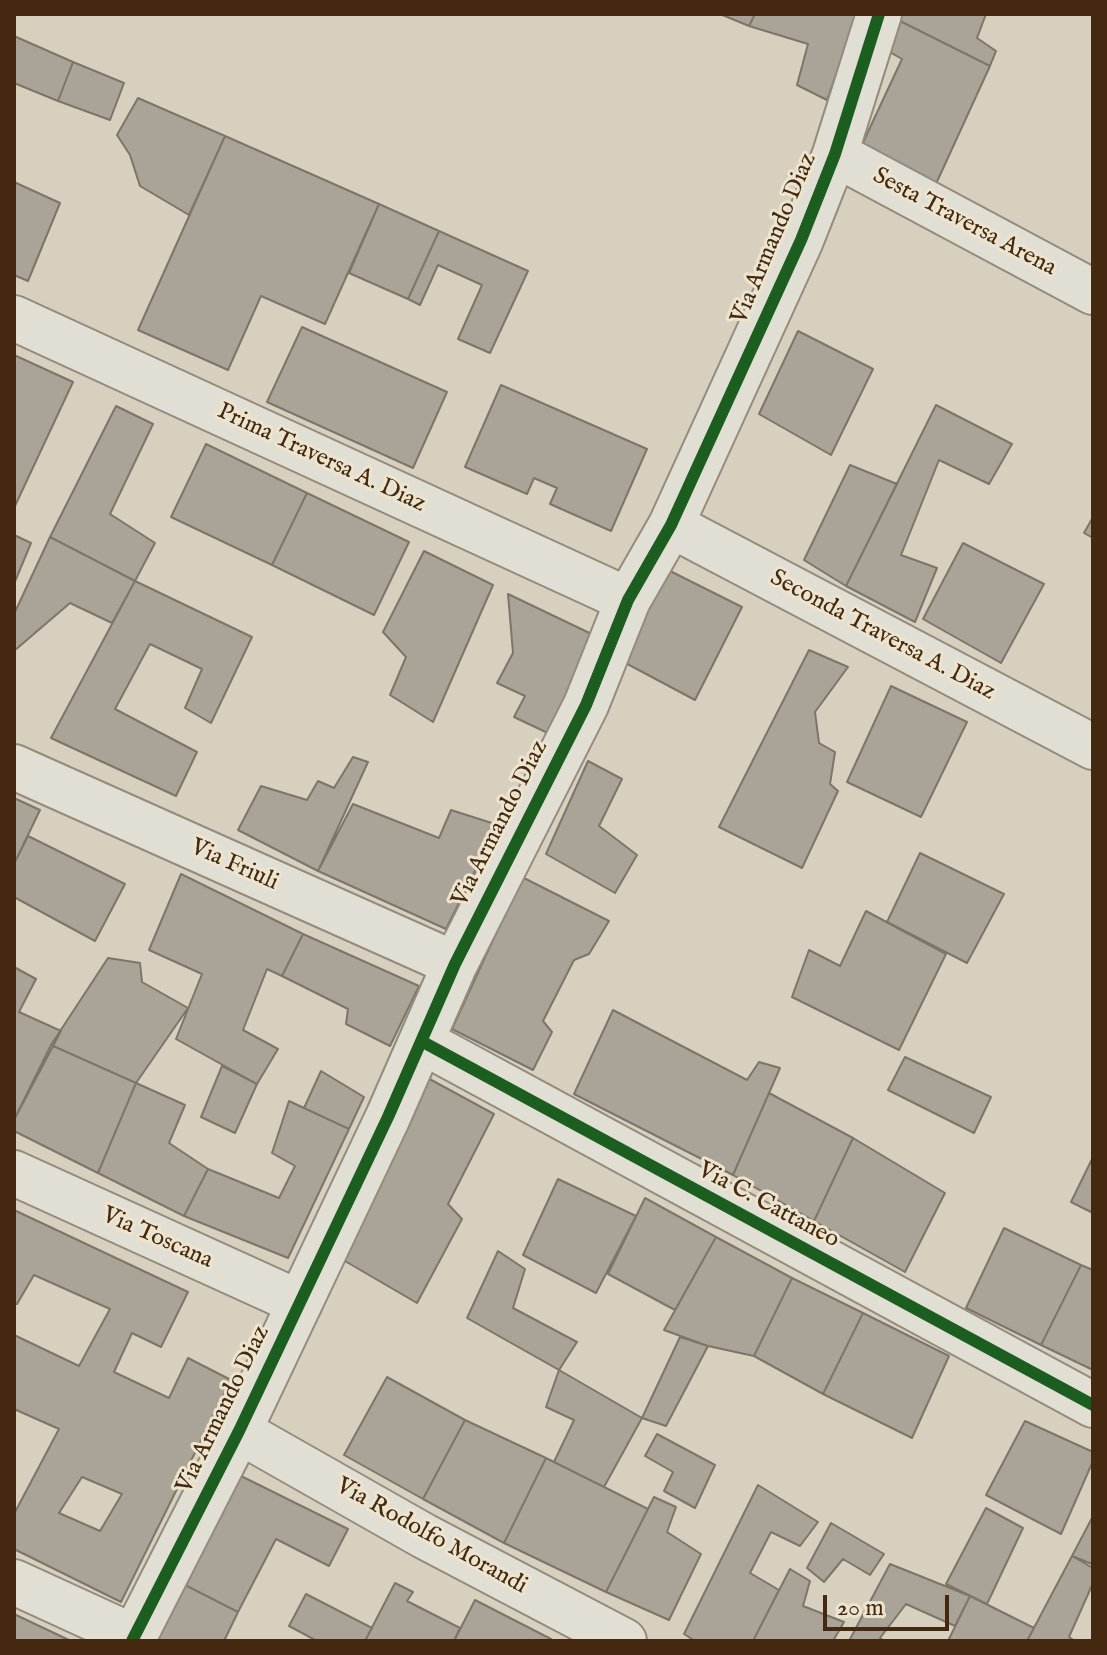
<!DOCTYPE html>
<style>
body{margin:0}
#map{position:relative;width:1107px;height:1655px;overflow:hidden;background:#d7d0bf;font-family:"IM FELL English",serif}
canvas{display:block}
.frame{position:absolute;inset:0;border:16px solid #442910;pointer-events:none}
.scale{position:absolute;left:823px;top:1595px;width:126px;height:36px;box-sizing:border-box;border:4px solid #442910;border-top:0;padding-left:10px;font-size:24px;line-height:28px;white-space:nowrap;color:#442910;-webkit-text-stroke:6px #ece4cf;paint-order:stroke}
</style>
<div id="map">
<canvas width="1107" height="1655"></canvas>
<div class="frame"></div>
<div class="scale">20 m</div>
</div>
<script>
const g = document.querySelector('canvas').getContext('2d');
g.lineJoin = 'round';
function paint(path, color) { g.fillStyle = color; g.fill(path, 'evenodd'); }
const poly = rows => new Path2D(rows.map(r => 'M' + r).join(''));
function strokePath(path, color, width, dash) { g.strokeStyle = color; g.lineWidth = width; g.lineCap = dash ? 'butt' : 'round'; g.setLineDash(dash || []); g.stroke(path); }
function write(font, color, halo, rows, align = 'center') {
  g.font = font + ' "IM FELL English",serif'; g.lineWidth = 6; g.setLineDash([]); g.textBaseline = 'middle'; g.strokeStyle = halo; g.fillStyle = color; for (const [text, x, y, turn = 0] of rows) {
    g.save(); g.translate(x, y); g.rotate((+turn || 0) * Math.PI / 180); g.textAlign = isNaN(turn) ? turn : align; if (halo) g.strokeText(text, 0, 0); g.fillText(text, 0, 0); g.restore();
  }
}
const building = poly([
 [720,14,755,14,749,26,720,14],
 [755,14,858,14,827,100,797,85,808,44,749,26,755,14],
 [902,14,986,14,977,38,996,51,990,66,900,21,902,14],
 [900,21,990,66,935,186,860,149,902,59,886,50,900,21],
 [14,36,73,62,58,101,14,83,14,36],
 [73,62,124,83,110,120,58,101,73,62],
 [138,98,225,136,189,215,140,186,130,155,117,135,138,98],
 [225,136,379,204,325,324,261,296,228,370,138,330,225,136],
 [14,182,60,203,28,281,14,275,14,182],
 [379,204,439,231,408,299,349,273,379,204],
 [439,231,528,271,490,353,458,339,482,285,438,265,420,305,408,299,439,231],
 [302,327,447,392,413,468,267,402,302,327],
 [798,331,873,369,831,455,759,414,798,331],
 [14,355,73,382,14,508,14,355],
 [501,385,647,449,611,531,550,504,557,488,534,478,527,494,465,467,501,385],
 [936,405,1012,444,989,484,939,460,901,555,937,568,915,622,846,586,936,405],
 [116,406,153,424,110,514,155,543,135,581,50,537,116,406],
 [206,444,307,493,272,565,171,517,206,444],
 [850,465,897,484,846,586,804,560,850,465],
 [307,493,409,542,374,615,272,565,307,493],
 [1093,517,1093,538,1084,533,1093,517],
 [14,535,31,543,14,584,14,535],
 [50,537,135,581,112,623,70,603,14,651,14,614,50,537],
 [963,543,1044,584,1001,663,923,619,963,543],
 [424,551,493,585,433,722,390,695,406,657,383,632,424,551],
 [664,568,742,607,695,700,618,659,664,568],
 [135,581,252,637,211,723,185,708,202,669,150,644,115,709,197,752,176,796,51,738,135,581],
 [508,594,602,639,552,735,514,717,525,696,497,683,513,653,508,594],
 [809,650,848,667,815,712,819,743,835,752,830,784,838,791,802,868,719,827,809,650],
 [891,686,967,722,921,817,847,782,891,686],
 [353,757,368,762,318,871,238,830,261,786,307,800,318,781,334,788,353,757],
 [588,761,622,779,599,826,637,855,615,893,546,854,588,761],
 [14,798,40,810,14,864,14,798],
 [353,804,439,838,451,810,498,825,446,929,318,871,353,804],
 [28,836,125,884,95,941,14,897,14,864,28,836],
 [920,853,1004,894,967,963,887,922,920,853],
 [181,874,303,934,282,976,267,969,243,1030,278,1049,257,1084,176,1039,202,974,149,950,181,874],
 [522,877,609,921,589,954,574,960,543,1021,552,1032,533,1070,452,1029,522,877],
 [866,911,946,954,899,1050,792,997,809,950,840,966,866,911],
 [303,934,419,986,390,1046,346,1024,348,1009,282,976,303,934],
 [108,958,140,963,142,982,188,1008,136,1083,51,1045,108,958],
 [14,967,36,979,19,1012,61,1031,14,1120,14,967],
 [613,1010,747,1080,759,1062,780,1068,733,1175,574,1094,613,1010],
 [51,1045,136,1083,98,1173,14,1131,14,1120,51,1045],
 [905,1057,991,1097,974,1133,888,1090,905,1057],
 [222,1066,257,1084,235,1133,201,1117,222,1066],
 [321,1071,364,1097,349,1129,304,1108,321,1071],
 [424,1076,494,1114,448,1204,462,1219,417,1303,338,1257,424,1076],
 [136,1083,185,1105,169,1143,208,1169,184,1216,98,1173,136,1083],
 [769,1093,853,1138,814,1221,733,1175,769,1093],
 [289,1101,349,1129,288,1258,184,1216,208,1169,279,1198,295,1166,272,1153,289,1101],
 [853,1138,945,1193,905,1272,814,1221,853,1138],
 [1093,1157,1093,1213,1071,1202,1093,1157],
 [558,1179,636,1216,596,1293,523,1255,558,1179],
 [645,1198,716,1237,675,1310,608,1274,645,1198],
 [14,1210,188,1292,161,1347,132,1333,114,1372,169,1398,188,1358,231,1380,121,1602,14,1549,14,1514,59,1429,14,1409,14,1335,79,1366,110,1309,34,1275,17,1304,14,1303,14,1210],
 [82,1477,122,1494,100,1531,59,1513,82,1477],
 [1004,1228,1081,1265,1041,1345,966,1308,1004,1228],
 [716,1237,792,1278,754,1356,708,1346,664,1330,716,1237],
 [498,1251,525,1269,513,1308,577,1342,559,1370,467,1318,498,1251],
 [1081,1265,1093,1270,1093,1370,1041,1345,1081,1265],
 [792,1278,863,1313,823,1394,754,1356,792,1278],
 [863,1313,949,1356,912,1438,823,1394,863,1313],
 [680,1337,708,1346,666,1426,642,1418,680,1337],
 [559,1370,642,1418,604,1487,554,1462,574,1420,546,1407,559,1370],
 [387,1377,465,1420,423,1499,344,1455,387,1377],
 [465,1420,546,1458,504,1543,423,1499,465,1420],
 [1025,1421,1093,1452,1093,1461,1061,1534,986,1495,1025,1421],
 [657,1434,715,1465,695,1508,664,1491,673,1472,645,1456,657,1434],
 [546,1458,648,1509,606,1592,504,1543,546,1458],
 [241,1476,348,1529,329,1566,276,1539,238,1612,185,1585,241,1476],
 [758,1485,818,1522,800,1546,771,1532,750,1573,779,1590,753,1641,695,1641,684,1634,758,1485],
 [654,1497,676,1507,667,1532,701,1554,669,1620,606,1592,654,1497],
 [986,1508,1023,1528,987,1604,946,1584,986,1508],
 [1093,1516,1093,1562,1092,1564,1072,1556,1093,1516],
 [831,1523,884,1554,870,1575,843,1559,824,1582,807,1568,831,1523],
 [1072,1556,1093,1568,1093,1583,1069,1637,1075,1641,1027,1641,1072,1556],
 [890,1564,970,1596,955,1626,906,1604,880,1638,885,1641,849,1641,890,1564],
 [790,1569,810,1581,803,1606,844,1622,833,1641,753,1641,790,1569],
 [395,1583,413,1592,407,1601,460,1628,454,1641,365,1641,395,1583],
 [185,1585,238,1612,224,1641,156,1641,185,1585],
 [306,1594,372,1628,365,1641,317,1641,289,1626,306,1594],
 [970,1596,1034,1628,1027,1641,948,1641,970,1596],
 [475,1600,551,1639,550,1641,454,1641,475,1600],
 [14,1614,71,1641,14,1641,14,1614]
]);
const street = poly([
 [835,154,1093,292],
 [14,318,628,600],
 [671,525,1093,747],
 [14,767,455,964],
 [423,1042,1093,1405],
 [14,1173,300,1303],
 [239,1431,424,1536,624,1641],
 [14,1582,134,1637],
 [132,1641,239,1431,388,1117,455,964,586,705,628,600,671,525,801,240,835,154,879,14]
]);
const cycleway = poly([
 [423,1042,1093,1405],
 [132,1641,239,1431,388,1117,455,964,586,705,628,600,671,525,801,240,835,154,879,14]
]);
const streetNames = [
 ["Sesta Traversa Arena",964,223,28],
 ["Via Armando Diaz",775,239,-67],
 ["Prima Traversa A. Diaz",321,459,25],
 ["Seconda Traversa A. Diaz",882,636,28],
 ["Via Armando Diaz",501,824,-63],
 ["Via Friuli",234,866,24],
 ["Via C. Cattaneo",768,1206,28],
 ["Via Toscana",157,1239,24],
 ["Via Armando Diaz",224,1410,-64],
 ["Via Rodolfo Morandi",431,1537,29]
];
paint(building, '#aaa397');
strokePath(building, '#7d7568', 2);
strokePath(street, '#938b7e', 48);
strokePath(street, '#e1ded4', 44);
strokePath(cycleway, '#1b5e20', 12);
write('24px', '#442910', '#ece4cf', streetNames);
</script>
